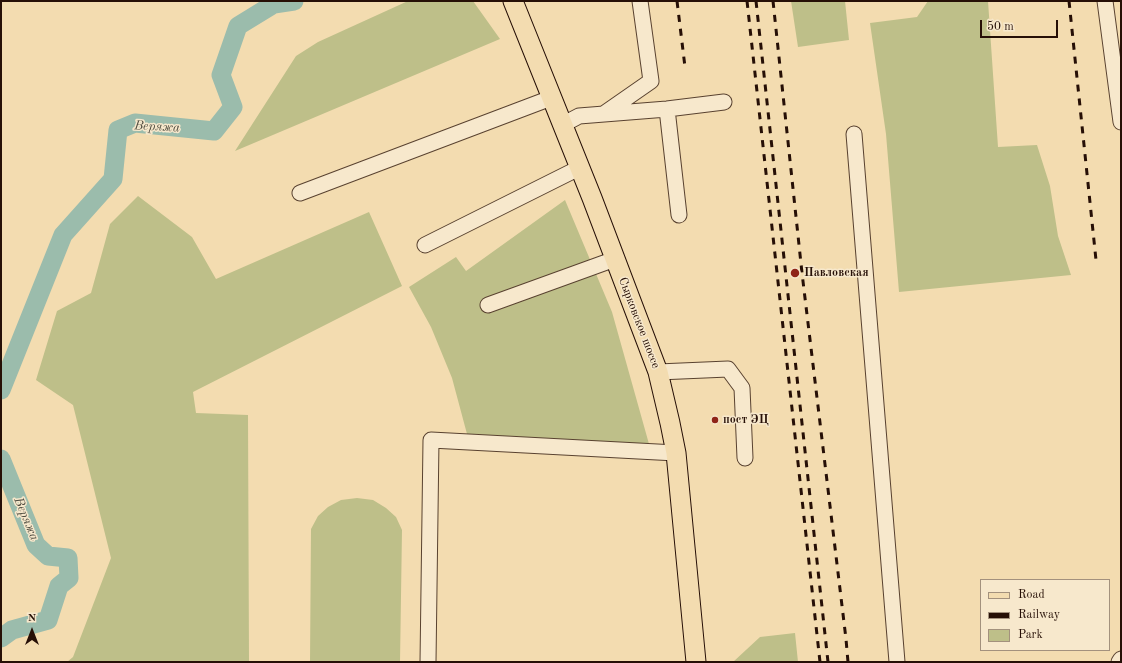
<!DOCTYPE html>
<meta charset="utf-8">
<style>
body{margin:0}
#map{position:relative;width:1122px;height:663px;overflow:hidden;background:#f3dcb0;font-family:"Old Standard TT",serif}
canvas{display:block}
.frame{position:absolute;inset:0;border:2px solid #260f06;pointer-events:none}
.legend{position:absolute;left:980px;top:579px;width:130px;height:72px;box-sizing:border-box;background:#f7e8cc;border:1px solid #a3917d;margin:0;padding:5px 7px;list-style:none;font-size:12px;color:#260f06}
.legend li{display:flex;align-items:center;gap:8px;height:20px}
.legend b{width:20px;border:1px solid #a3917d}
.north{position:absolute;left:12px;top:611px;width:40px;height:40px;-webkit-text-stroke:3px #f7e8cc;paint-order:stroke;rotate:0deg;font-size:11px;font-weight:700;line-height:16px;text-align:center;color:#260f06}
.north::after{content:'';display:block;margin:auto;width:14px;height:18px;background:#260f06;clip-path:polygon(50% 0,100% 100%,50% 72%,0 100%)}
.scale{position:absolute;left:980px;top:20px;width:78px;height:18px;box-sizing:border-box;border:2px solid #260f06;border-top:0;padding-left:5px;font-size:12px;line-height:14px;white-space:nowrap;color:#260f06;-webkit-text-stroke:3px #f7e8cc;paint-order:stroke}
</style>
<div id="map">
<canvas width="1122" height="663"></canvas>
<div class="frame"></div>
<ul class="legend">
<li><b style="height:5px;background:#f3dcb0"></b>Road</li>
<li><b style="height:5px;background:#260f06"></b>Railway</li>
<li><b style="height:11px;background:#bebf89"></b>Park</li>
</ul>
<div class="north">N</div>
<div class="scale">50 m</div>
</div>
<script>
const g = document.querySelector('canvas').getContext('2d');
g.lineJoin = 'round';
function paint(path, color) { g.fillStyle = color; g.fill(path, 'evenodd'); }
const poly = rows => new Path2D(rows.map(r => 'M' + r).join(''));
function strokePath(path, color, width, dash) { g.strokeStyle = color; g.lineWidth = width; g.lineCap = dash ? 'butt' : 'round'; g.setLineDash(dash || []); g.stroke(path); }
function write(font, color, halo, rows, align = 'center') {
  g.font = font + ' "Old Standard TT",serif'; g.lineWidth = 3; g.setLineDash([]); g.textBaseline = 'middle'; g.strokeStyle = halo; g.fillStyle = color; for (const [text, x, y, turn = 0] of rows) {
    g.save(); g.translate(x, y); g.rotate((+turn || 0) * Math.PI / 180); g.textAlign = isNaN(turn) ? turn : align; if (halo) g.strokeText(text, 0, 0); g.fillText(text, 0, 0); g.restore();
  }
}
const green = poly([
 [408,1,473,1,500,39,235,151,296,56,318,42],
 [791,1,845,1,849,40,798,47],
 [928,1,988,1,998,147,1037,145,1050,186,1058,236,1071,275,899,292,886,134,870,23,917,17],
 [138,196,192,237,216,279,369,212,402,286,193,392,196,413,248,415,249,662,67,662,73,657,111,558,73,405,36,380,57,311,91,293,110,224],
 [565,200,612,312,649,444,467,434,452,378,431,327,409,287,456,257,466,271],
 [357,498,373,500,386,508,396,517,402,530,400,662,310,662,311,529,318,516,328,507,341,500],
 [795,633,798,662,733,662,760,637]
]);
const river = poly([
 [1,390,63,235,113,179,118,130,135,123,214,131,233,107,221,75,238,26,274,4,294,1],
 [1,459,36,545,48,556,68,558,69,578,59,586,48,620,12,630,1,638]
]);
const minor = poly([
 [1105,1,1121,122],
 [667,109,679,215],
 [605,113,651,81,640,1],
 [562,125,579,116,667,109,724,102],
 [854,134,897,662],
 [300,193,551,98],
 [425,245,579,168],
 [488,305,615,259],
 [658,372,728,369,742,388,745,458],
 [428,662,431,440,676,453],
 [1119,662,1121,659]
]);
const major = poly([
 [513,1,592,198,658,372,670,423,676,453,696,662]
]);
const rail = poly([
 [677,1,685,67],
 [747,1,820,662],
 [756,1,828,662],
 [773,1,802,273,846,639,848,662],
 [1069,1,1096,260]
]);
const markers = [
 [795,273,5,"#8f2418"],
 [715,420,4,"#8f2418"]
];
const poiNames = [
 ["Павловская",804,273],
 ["пост ЭЦ",723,420]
];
const streetNames = [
 ["Сырковское шоссе",639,323,69]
];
const waterNames = [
 ["Веряжа",157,127,3],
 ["Веряжа",26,519,67]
];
paint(green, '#bebf89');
strokePath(river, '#9bbcac', 19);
strokePath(minor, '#594230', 17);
strokePath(major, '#260f06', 21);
strokePath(minor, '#f7e8cc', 15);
strokePath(major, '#f3dcb0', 19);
strokePath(rail, '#260f06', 3, [7, 7]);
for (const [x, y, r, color] of markers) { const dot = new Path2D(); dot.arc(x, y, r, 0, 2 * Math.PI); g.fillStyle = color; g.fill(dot); strokePath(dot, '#f7e8cc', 1.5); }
write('bold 12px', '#260f06', '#f7e8cc', poiNames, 'left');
write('12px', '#260f06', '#f7e8cc', streetNames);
write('italic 13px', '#4f4c40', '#f7e8cc', waterNames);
</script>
